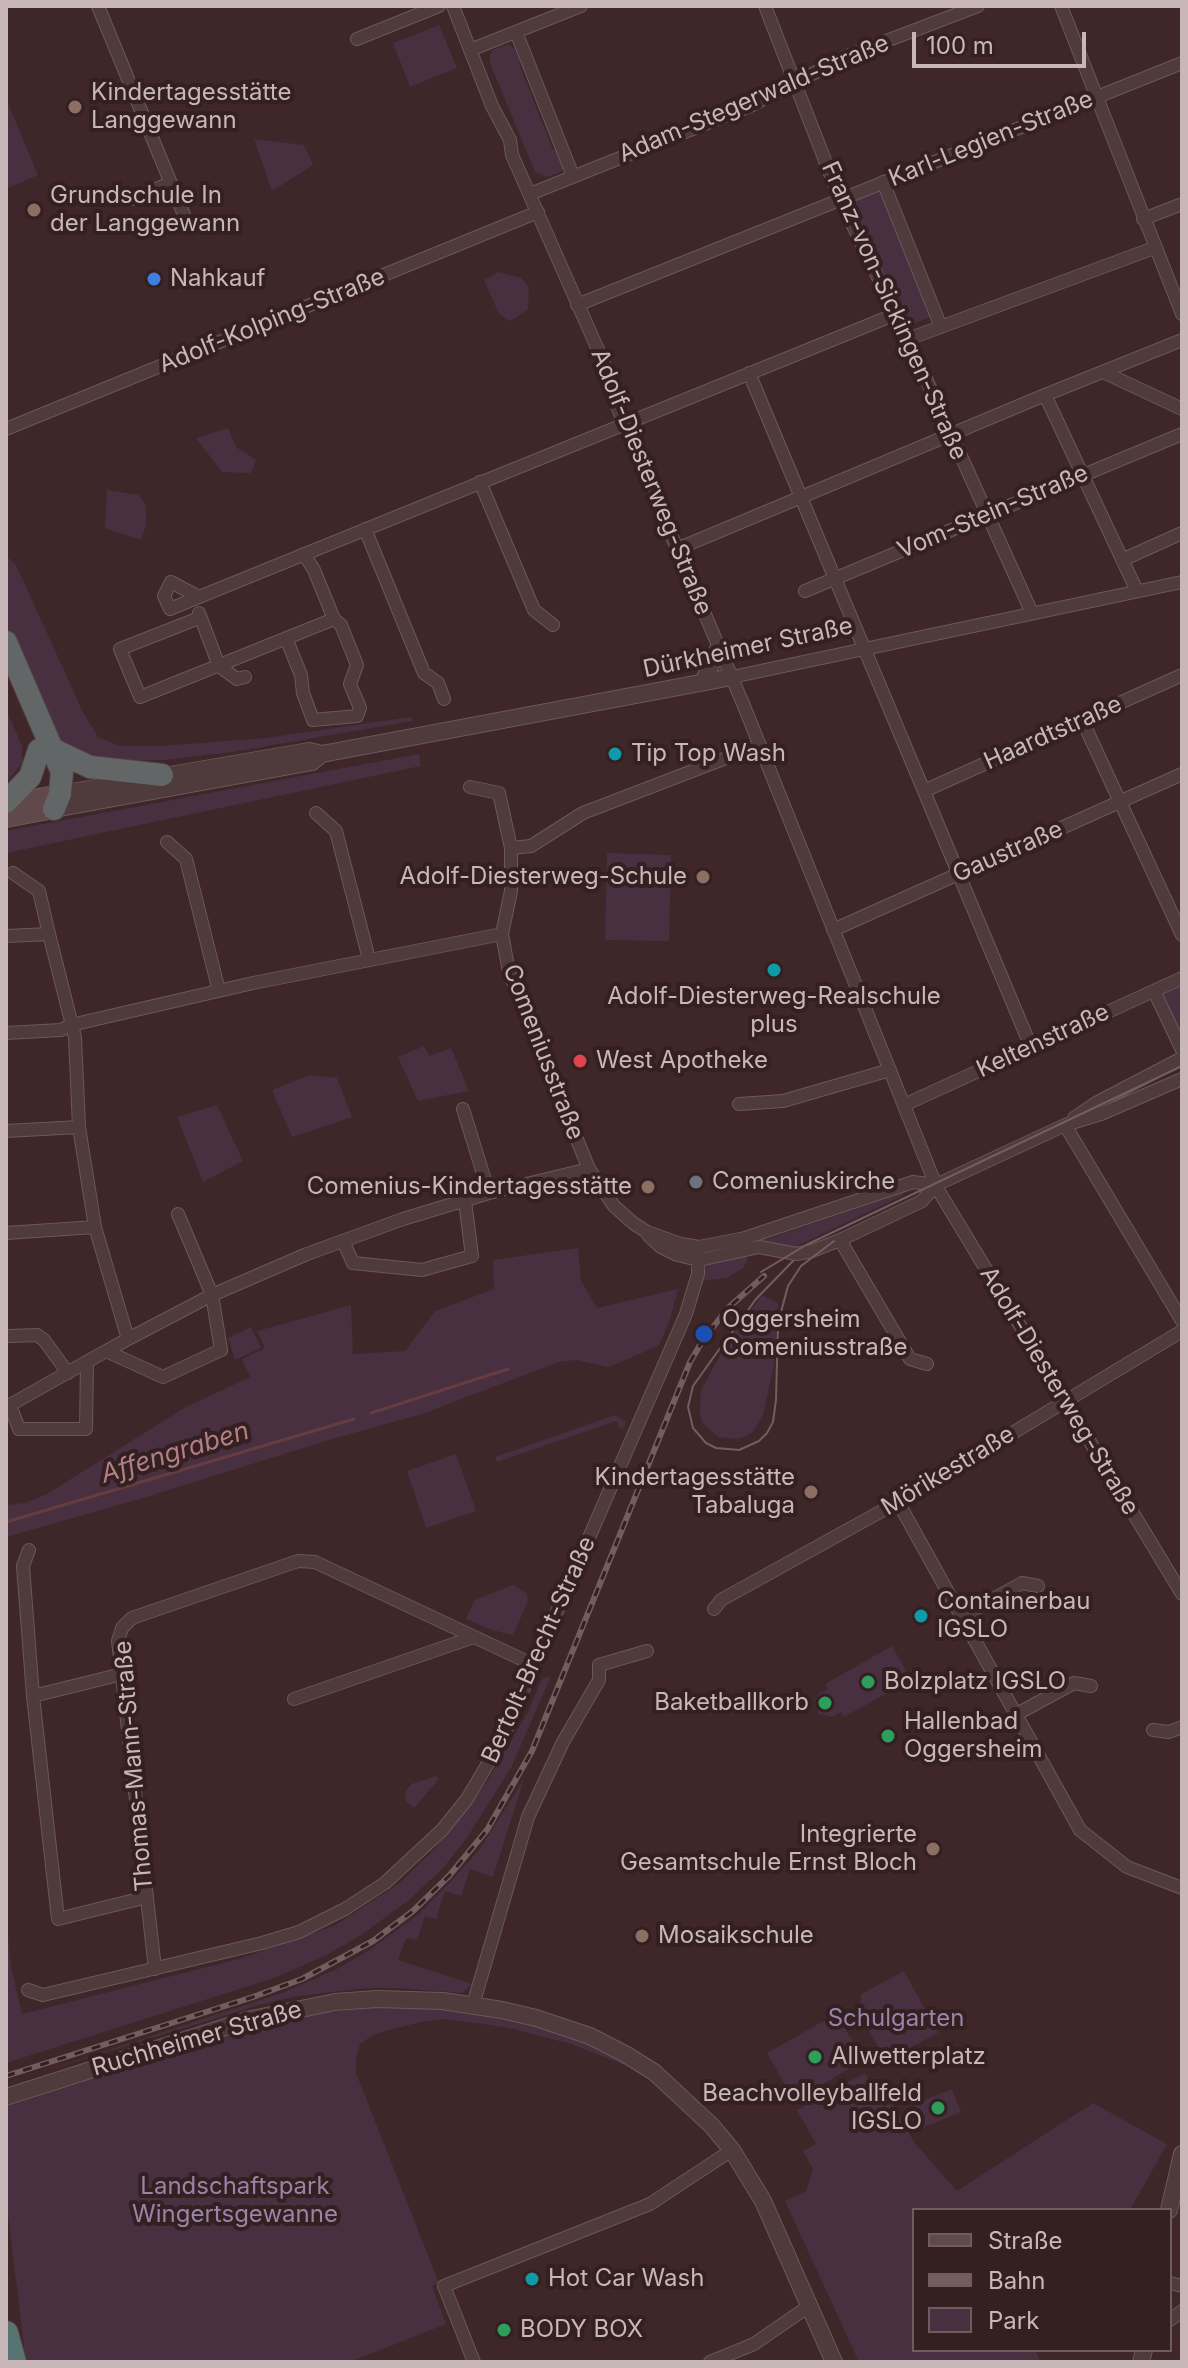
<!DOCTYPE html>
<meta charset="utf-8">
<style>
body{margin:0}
#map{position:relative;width:1188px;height:2368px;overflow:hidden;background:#3f2629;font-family:Inter,sans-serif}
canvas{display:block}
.frame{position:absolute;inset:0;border:8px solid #c9b6b8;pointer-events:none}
.legend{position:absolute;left:912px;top:2208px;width:260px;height:144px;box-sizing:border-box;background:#341f21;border:2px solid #705b5d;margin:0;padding:10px 14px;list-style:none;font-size:24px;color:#c9b6b8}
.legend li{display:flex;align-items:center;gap:16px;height:40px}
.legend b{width:40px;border:2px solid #705b5d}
.scale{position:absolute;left:912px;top:32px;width:174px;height:36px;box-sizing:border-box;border:4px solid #c9b6b8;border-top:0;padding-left:10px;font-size:24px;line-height:28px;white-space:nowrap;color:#c9b6b8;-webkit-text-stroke:6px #341f21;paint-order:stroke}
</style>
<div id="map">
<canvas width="1188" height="2368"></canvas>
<div class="frame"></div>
<ul class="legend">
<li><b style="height:10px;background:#61484a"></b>Straße</li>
<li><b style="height:10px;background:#755c5f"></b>Bahn</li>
<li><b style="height:22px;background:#483041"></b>Park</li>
</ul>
<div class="scale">100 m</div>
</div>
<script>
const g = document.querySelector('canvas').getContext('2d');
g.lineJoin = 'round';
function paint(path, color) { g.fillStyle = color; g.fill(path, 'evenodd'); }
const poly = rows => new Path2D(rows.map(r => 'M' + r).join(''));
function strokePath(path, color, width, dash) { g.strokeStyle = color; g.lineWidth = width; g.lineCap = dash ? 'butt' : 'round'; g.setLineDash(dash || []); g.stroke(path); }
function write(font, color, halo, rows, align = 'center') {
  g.font = font + ' Inter,sans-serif'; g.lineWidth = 8; g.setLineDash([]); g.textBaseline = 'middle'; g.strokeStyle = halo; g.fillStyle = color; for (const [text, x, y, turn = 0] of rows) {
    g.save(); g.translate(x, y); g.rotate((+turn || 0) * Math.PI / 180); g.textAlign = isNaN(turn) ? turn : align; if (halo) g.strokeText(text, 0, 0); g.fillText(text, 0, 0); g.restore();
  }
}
const green = poly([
 [439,25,457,68,410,87,393,43],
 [509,44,516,50,520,61,519,64,553,150,556,150,564,168,561,172,547,177,535,172,490,63,490,55,493,50],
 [6,99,38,175,6,189],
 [254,139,304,145,313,165,272,191],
 [880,187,932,316,909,326,849,200],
 [498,272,521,278,529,287,528,309,510,321,499,314,484,280],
 [228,428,236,447,256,460,251,473,222,472,196,438],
 [107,490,139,495,146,506,146,525,141,540,105,528],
 [6,556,16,565,83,712,98,737,120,746,161,746,265,738,411,717,412,721,233,752,164,760,118,761,89,757,61,745,6,634],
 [6,709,22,746,22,763,6,783],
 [419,754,421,766,6,853,6,831],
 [607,853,671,855,669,941,605,940],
 [1182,982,1182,1042,1159,992],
 [424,1046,429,1056,451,1048,469,1091,418,1101,398,1057],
 [310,1075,337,1078,352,1117,292,1137,272,1090],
 [217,1105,243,1161,203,1182,177,1117],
 [902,1193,904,1195,793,1248,751,1245,750,1242,762,1237,768,1239],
 [578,1248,581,1281,597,1308,678,1289,669,1323,658,1346,609,1367,576,1360,559,1362,422,1414,332,1439,143,1498,6,1537,6,1505,25,1503,47,1494,184,1408,250,1377,242,1359,265,1348,257,1331,351,1305,353,1354,405,1351,435,1311,494,1289,493,1260],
 [746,1256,748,1260,743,1268,727,1278,702,1281,707,1265],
 [762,1295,778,1303,774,1365,763,1415,753,1432,744,1437,735,1439,718,1437,703,1424,700,1414,701,1390,730,1338],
 [251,1327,261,1348,235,1360,228,1338],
 [615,1415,626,1422,624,1427,620,1429,616,1421,497,1462,495,1457],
 [456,1454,476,1511,426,1528,407,1471],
 [513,1585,527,1594,528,1601,513,1635,492,1630,466,1619,475,1600],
 [892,1646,911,1680,844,1717,841,1712,833,1717,819,1714,815,1701,819,1693,828,1689,825,1684],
 [551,1676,511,1768,466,1839,444,1867,408,1901,361,1935,327,1955,274,1978,6,2063,6,1919,12,1971,22,2014,239,1959,334,1926,397,1885,433,1851,485,1785,528,1712,542,1679],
 [436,1776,439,1779,414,1808,406,1801,405,1791,412,1784],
 [524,1779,493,1877,470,1869,461,1896,445,1891,436,1919,425,1916,417,1940,406,1938,398,1960,472,1984,462,1993,400,1988,367,1988,298,1996,262,2004,29,2076,282,1993,337,1969,371,1949,419,1914,454,1878,479,1850],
 [904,1971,938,2033,886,2061,860,2014,861,1994],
 [380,2007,443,2009,511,2019,573,2038,601,2049,645,2073,571,2044,510,2028,476,2023,442,2019,421,2022,374,2034,360,2044,356,2059,356,2073,439,2283,432,2286,446,2324,350,2362,26,2362,6,2199,6,2107,253,2027,302,2015],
 [836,2014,864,2060,794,2101,767,2053],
 [865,2073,884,2107,892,2103,914,2142,957,2191,1093,2103,1167,2144,1130,2210,914,2210,914,2350,1035,2350,1041,2362,859,2362,785,2201,806,2191,813,2169,803,2151,816,2144,797,2110],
 [952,2089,961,2112,924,2127,914,2104]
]);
const stream = poly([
 [371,1413,508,1369],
 [6,1522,354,1419]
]);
const minor = poly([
 [98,6,184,215],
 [453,6,492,106,510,140,512,155,610,377,613,396,624,423,637,454,646,466,657,494,661,511,744,706,937,1188,1182,1594],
 [765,6,840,199,908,339,1032,613],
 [1061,6,1182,314],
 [516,32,573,176],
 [357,39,439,6],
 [470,50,581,6],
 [883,182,941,327],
 [530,194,750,106,847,56,978,6],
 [134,199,170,183],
 [1143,219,1182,204],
 [577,305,1182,63],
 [908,339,1154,248],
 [1103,372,1182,409],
 [749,373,1031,1047],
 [1045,395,1137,591],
 [6,429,538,212],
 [480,482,534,610,553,625],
 [365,529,424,673,438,683,444,699],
 [677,549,1045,395,1182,340],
 [1122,560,1182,533],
 [805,591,1182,434],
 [199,597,170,609,164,596,171,582,199,597,896,314],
 [199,613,219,666,237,679,245,677],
 [199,618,120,649,140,697,334,619,314,570,304,554],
 [286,638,301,675,303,693,313,720,357,716,360,708,350,684,357,665,341,625,334,619],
 [732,677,1182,582],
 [1082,720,1182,935],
 [470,787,499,793,511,848,511,891,502,934,509,972,589,1169,614,1206,633,1223,647,1232,681,1244,699,1247,745,1238,913,1182,936,1185],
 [924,791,1182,675],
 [316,813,336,831,369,959],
 [167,842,186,859,219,991],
 [511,848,531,846,583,813,760,745],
 [13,873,39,891,49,934,75,1037,79,1127,95,1227,128,1339],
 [833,930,1182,774],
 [6,936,49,934],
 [1154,991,1182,1050],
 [6,1033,61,1030,71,1025,253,983,502,934],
 [739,1104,783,1101,890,1070],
 [904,1105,1182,978],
 [463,1109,489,1193],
 [1074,1118,1096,1103,1182,1058],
 [1065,1125,1182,1321],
 [6,1131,79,1127],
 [6,1233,95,1227],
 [648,1235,661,1247,677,1255,699,1260,759,1247,796,1254,812,1251,840,1240,922,1201,936,1185,1065,1125,1101,1114,1182,1079],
 [840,1240,910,1359,927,1364],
 [343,1241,353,1263,422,1270,472,1256,465,1201],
 [10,1336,37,1335,44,1340,68,1373],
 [106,1351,163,1377,221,1350,212,1295,178,1214],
 [87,1362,86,1429,19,1429,10,1405,106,1351,128,1339,212,1295,307,1254,403,1219,489,1193,589,1169],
 [898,1502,1080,1830,1127,1867,1182,1888],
 [29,1550,23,1566,33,1696,58,1919,147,1897],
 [714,1609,721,1600,898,1502,1182,1331],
 [961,1617,1022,1583,1038,1586],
 [33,1696,122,1674],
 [294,1699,474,1637],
 [1015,1715,1074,1683,1091,1686],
 [1153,1730,1169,1732,1182,1727],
 [155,1969,118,1641,122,1628,132,1618,298,1561,315,1562,534,1665],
 [28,1990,43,1995,262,1943,299,1932,345,1909,385,1883,442,1830,467,1799,500,1743,686,1314,698,1274,699,1247],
 [473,2005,528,1817,563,1742,599,1680,599,1665,647,1651],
 [1170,2283,1182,2286],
 [1170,2320,1182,2311],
 [474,2362,444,2286,650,2204,732,2150],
 [710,2362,754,2344,809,2306]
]);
const tertiary = poly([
 [703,682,719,647],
 [60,794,309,751,322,754,732,677],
 [54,809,312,762,322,754],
 [6,2097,247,2020,335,2002,377,1999,443,2001,502,2010,536,2018,590,2036,625,2054,654,2072,712,2126,732,2150,763,2201,834,2362],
 [1169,2210,1182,2154],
 [1141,2362,1144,2350]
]);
const secondary = poly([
 [6,804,60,794],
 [6,818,54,809]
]);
const trunk = poly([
 [6,642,62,772,60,794,54,809],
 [52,749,90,767,162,775],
 [6,802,30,777,39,750]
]);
const motorway = poly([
 [6,2333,14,2362]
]);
const tram = poly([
 [761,1272,806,1245,1182,1066],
 [728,1337,693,1386,688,1407,693,1428,706,1443,716,1448,739,1450,759,1441,767,1433,773,1422,776,1400,778,1323,788,1286,801,1266,834,1241],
 [724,1344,756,1299,793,1261]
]);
const rail = poly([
 [6,2076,253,1997,302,1979,373,1941,413,1911,449,1876,487,1830,532,1751,690,1362,703,1340,728,1308,764,1276]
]);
const markers = [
 [75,107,8,"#8d6e63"],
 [34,210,8,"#8d6e63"],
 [154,279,8,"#3f7fe0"],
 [615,754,8,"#0f9aa8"],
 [703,877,8,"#8d6e63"],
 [774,970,8,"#0f9aa8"],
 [580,1061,8,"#e0444e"],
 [696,1182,8,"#6b7280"],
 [648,1187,8,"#8d6e63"],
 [704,1334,10,"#1a4fb4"],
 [811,1492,8,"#8d6e63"],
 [921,1616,8,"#0f9aa8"],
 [868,1682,8,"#2e9e5b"],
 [825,1703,8,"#2e9e5b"],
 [888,1736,8,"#2e9e5b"],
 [933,1849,8,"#8d6e63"],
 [642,1936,8,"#8d6e63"],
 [815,2057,8,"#2e9e5b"],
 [938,2108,8,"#2e9e5b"],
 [532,2279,8,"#0f9aa8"],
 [504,2330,8,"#2e9e5b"]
];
const poiNames = [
 ["Kindertagesstätte",91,93],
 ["Langgewann",91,121],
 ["Grundschule In",50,196],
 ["der Langgewann",50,224],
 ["Nahkauf",170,279],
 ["Tip Top Wash",631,754],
 ["Adolf-Diesterweg-Schule",687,877,"right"],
 ["Adolf-Diesterweg-Realschule",774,997,"center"],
 ["plus",774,1025,"center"],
 ["West Apotheke",596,1061],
 ["Comeniuskirche",712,1182],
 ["Comenius-Kindertagesstätte",632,1187,"right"],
 ["Oggersheim",722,1320],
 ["Comeniusstraße",722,1348],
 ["Kindertagesstätte",795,1478,"right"],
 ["Tabaluga",795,1506,"right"],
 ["Containerbau",937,1602],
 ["IGSLO",937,1630],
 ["Bolzplatz IGSLO",884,1682],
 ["Baketballkorb",809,1703,"right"],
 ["Hallenbad",904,1722],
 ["Oggersheim",904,1750],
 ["Integrierte",917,1835,"right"],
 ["Gesamtschule Ernst Bloch",917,1863,"right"],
 ["Mosaikschule",658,1936],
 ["Allwetterplatz",831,2057],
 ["Beachvolleyballfeld",922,2094,"right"],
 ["IGSLO",922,2122,"right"],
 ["Hot Car Wash",548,2279],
 ["BODY BOX",520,2330]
];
const streetNames = [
 ["Adam-Stegerwald-Straße",754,99,-23],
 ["Karl-Legien-Straße",991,139,-22],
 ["Franz-von-Sickingen-Straße",894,311,66],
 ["Adolf-Kolping-Straße",272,321,-22],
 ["Adolf-Diesterweg-Straße",651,482,68],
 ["Vom-Stein-Straße",993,512,-23],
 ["Dürkheimer Straße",748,648,-12],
 ["Haardtstraße",1053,733,-24],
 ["Gaustraße",1008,852,-24],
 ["Keltenstraße",1043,1041,-25],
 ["Comeniusstraße",543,1052,69],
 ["Adolf-Diesterweg-Straße",1059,1391,59],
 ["Mörikestraße",948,1471,-31],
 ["Bertolt-Brecht-Straße",539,1650,-66],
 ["Thomas-Mann-Straße",134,1766,-95],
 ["Ruchheimer Straße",197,2039,-16]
];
const parkNames = [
 ["Schulgarten",896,2019],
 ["Landschaftspark",235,2187],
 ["Wingertsgewanne",235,2215]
];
const waterNames = [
 ["Affengraben",175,1453,-17]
];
paint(green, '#483041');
strokePath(stream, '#673c40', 3);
strokePath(minor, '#6c585a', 14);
strokePath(tertiary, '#6c585a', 18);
strokePath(secondary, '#6c585a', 20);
strokePath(trunk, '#564244', 24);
strokePath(motorway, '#564244', 26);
strokePath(minor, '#4f3a3c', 12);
strokePath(tertiary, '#4f3a3c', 16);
strokePath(secondary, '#61484a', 18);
strokePath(trunk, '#636666', 22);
strokePath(motorway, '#577472', 24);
strokePath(tram, '#755c5f', 2);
strokePath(rail, '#755c5f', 6);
strokePath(rail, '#341f21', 3, [9]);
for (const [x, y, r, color] of markers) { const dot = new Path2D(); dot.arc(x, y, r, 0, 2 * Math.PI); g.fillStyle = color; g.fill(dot); strokePath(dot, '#341f21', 3); }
write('24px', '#c9b6b8', '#341f21', poiNames, 'left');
write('24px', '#c9b6b8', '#341f21', streetNames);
write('24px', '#9884a8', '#341f21', parkNames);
write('italic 26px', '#b07f85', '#341f21', waterNames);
</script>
